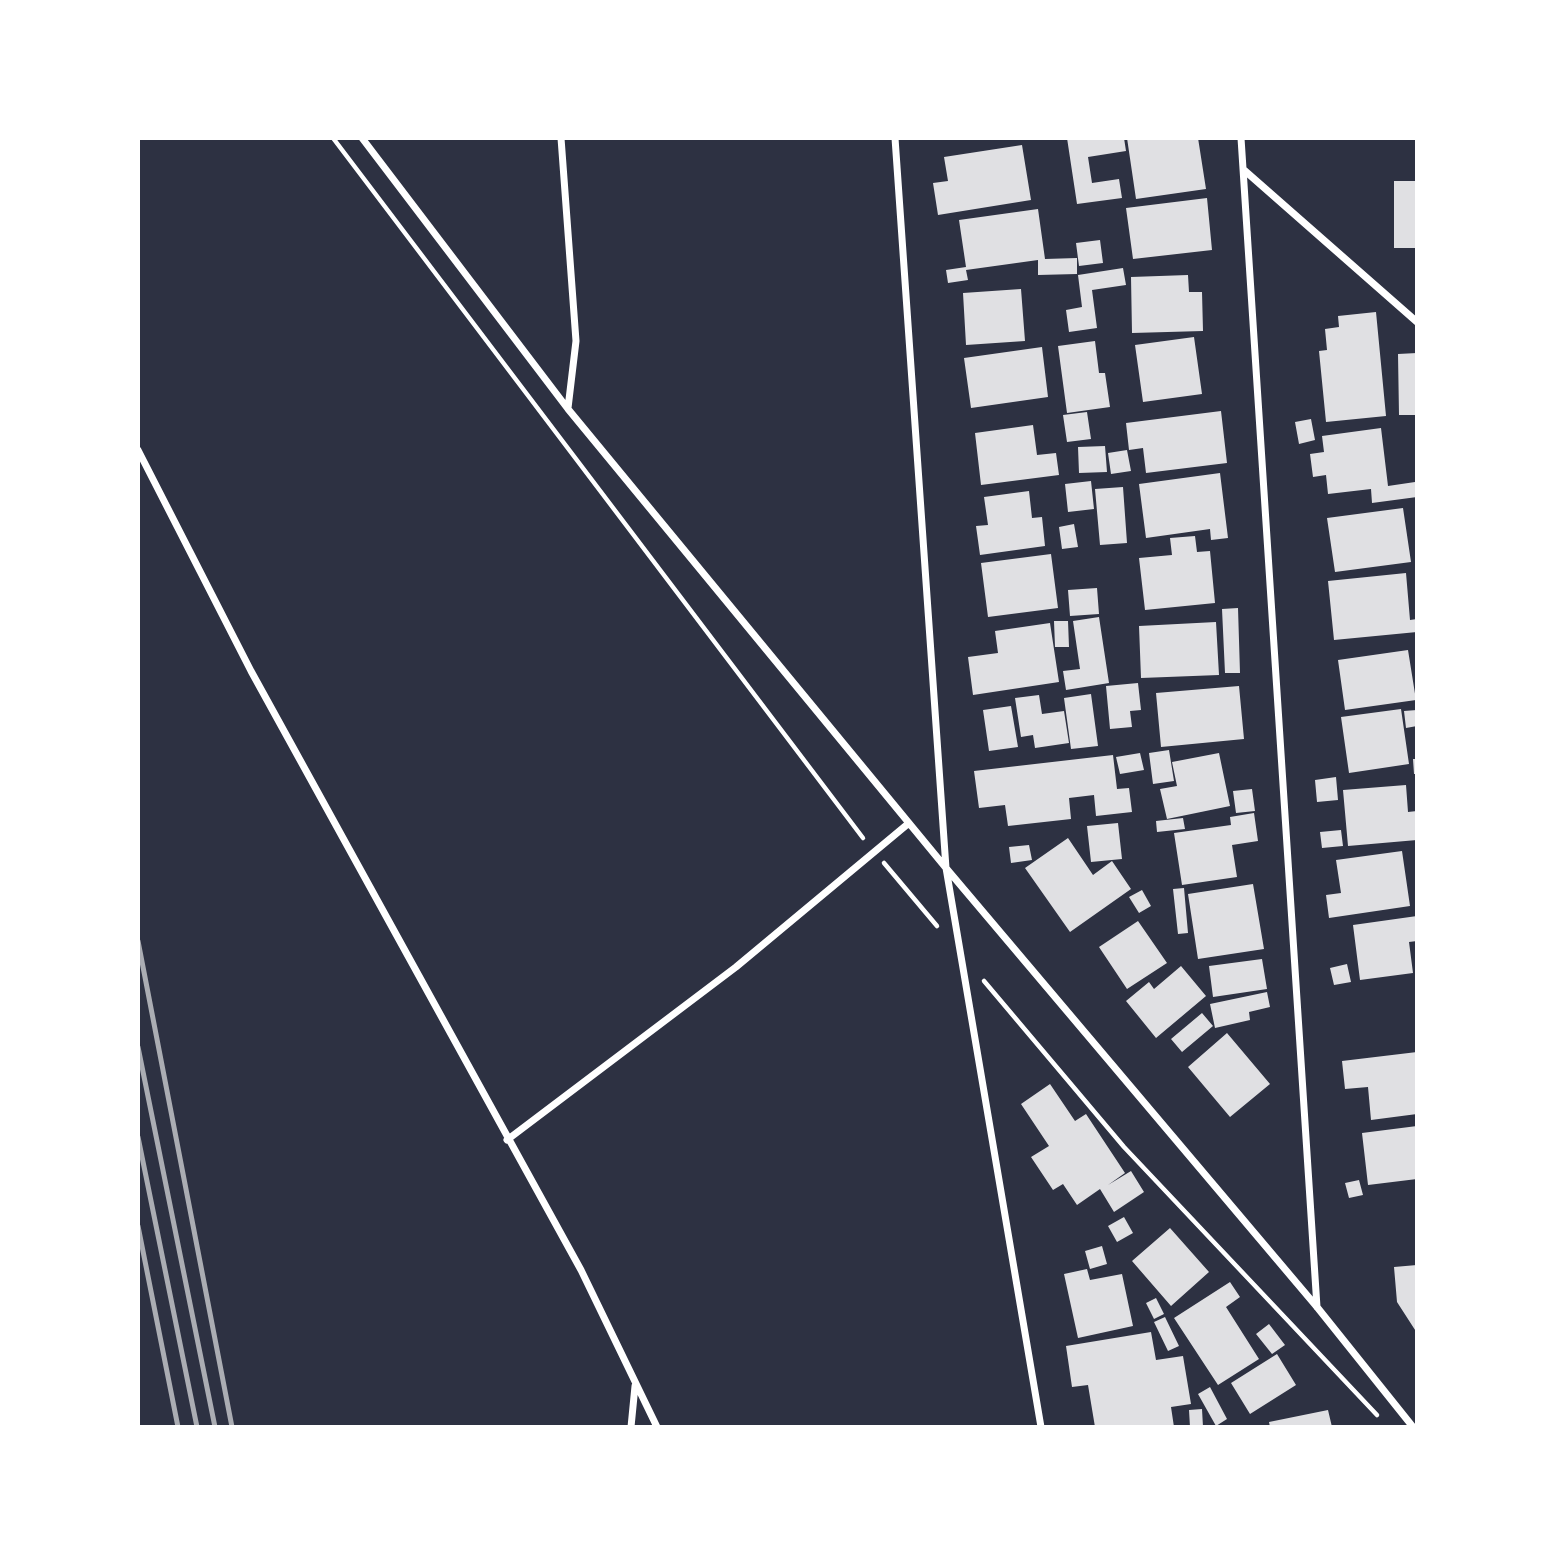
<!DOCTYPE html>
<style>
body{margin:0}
#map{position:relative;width:1555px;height:1565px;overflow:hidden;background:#2d3142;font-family:Ubuntu,sans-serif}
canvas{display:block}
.frame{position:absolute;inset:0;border:140px solid #fff;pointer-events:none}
</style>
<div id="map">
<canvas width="1555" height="1565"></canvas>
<div class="frame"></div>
</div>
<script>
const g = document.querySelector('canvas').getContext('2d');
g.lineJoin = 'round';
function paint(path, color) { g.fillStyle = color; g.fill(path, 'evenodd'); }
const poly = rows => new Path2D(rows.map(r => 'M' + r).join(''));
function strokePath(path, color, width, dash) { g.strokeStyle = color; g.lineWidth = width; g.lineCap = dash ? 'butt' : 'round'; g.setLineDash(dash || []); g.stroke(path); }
const building = poly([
 [1067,138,1124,138,1126,151,1088,157,1092,183,1119,179,1122,198,1077,204],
 [1127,138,1198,138,1206,189,1136,199],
 [1022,145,1031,200,938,215,933,183,948,181,944,157],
 [1394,181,1417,181,1417,248,1394,248],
 [1207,198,1212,250,1133,259,1126,208],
 [1038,209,1045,259,1077,258,1077,274,1038,275,1038,260,966,270,968,280,948,283,946,270,966,267,959,220],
 [1100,240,1103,263,1079,266,1076,243],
 [1123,268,1126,285,1092,290,1097,328,1069,332,1066,310,1082,307,1078,275],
 [1188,275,1189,292,1202,292,1203,331,1132,333,1131,277],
 [1021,289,1025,341,966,345,963,293],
 [1376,312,1386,416,1326,422,1319,351,1327,350,1325,329,1339,327,1338,316],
 [1194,337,1202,394,1143,402,1135,345],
 [1095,341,1099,373,1105,373,1110,407,1067,413,1058,346],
 [1042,347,1048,397,971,408,964,358],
 [1417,353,1417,415,1399,415,1398,354],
 [1221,411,1227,463,1146,473,1143,448,1129,450,1126,423],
 [1087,412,1091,439,1067,442,1063,415],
 [1311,419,1315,440,1299,444,1295,422],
 [1033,425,1037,455,1056,453,1059,475,981,485,975,433],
 [1381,428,1388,486,1415,482,1417,497,1372,503,1371,489,1328,494,1326,475,1313,477,1310,454,1324,452,1322,436],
 [1105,446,1107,472,1079,473,1078,447],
 [1127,450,1131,471,1111,474,1108,453],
 [1220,473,1228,538,1211,540,1210,529,1146,538,1139,484],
 [1091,481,1094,509,1068,512,1065,484],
 [1123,487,1127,543,1100,545,1095,489],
 [1029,491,1032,518,1042,517,1045,546,980,555,976,526,988,525,984,497],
 [1403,508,1411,562,1335,572,1327,518],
 [1074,524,1078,547,1062,549,1059,527],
 [1195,536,1197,552,1210,551,1215,603,1145,610,1139,558,1172,555,1170,538],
 [1051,554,1058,608,988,617,981,563],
 [1406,573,1410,620,1417,619,1417,632,1334,640,1328,581],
 [1097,588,1099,614,1070,616,1068,590],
 [1238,608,1240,673,1225,673,1222,609],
 [1099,617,1109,683,1066,690,1063,671,1080,669,1073,621],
 [1054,621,1068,621,1069,647,1055,647],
 [1216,622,1219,675,1141,678,1139,626],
 [1050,623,1059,682,973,695,968,657,998,653,995,631],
 [1408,650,1416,700,1345,710,1338,660],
 [1138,683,1141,710,1130,711,1132,727,1110,729,1106,686],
 [1239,686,1244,739,1161,747,1156,693],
 [1091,694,1098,746,1071,749,1064,698],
 [1039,695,1042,714,1064,711,1069,743,1035,748,1033,735,1021,737,1015,698],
 [1011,706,1018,747,989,751,983,710],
 [1401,709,1409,764,1349,773,1341,717],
 [1417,710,1417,726,1406,728,1404,711],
 [1169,750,1174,781,1153,784,1149,753],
 [1140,753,1144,770,1120,774,1116,757],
 [1219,753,1230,806,1167,819,1160,789,1177,786,1172,762],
 [1113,755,1117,789,1129,788,1132,812,1096,816,1094,795,1069,798,1071,819,1008,826,1005,805,979,808,974,771],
 [1413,759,1417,759,1417,774,1414,774],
 [1336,777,1338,800,1317,802,1315,780],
 [1406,785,1408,812,1417,811,1417,840,1348,846,1343,790],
 [1252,789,1255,811,1236,813,1233,791],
 [1254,813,1258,841,1232,845,1237,877,1182,885,1174,833,1231,825,1230,817],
 [1183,818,1185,829,1157,832,1156,821],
 [1118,823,1122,859,1091,862,1087,826],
 [1341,830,1343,846,1322,848,1320,832],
 [1068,838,1093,875,1112,861,1131,889,1070,932,1025,868],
 [1029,845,1032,860,1011,863,1009,847],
 [1402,851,1410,906,1329,918,1326,895,1341,893,1336,860],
 [1253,884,1264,949,1198,959,1188,894],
 [1184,888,1188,933,1178,934,1173,889],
 [1142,890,1151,906,1139,913,1129,897],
 [1417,916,1417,941,1409,942,1413,973,1360,980,1353,925],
 [1138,921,1167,963,1127,989,1099,947],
 [1262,959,1267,989,1213,997,1209,966],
 [1347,964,1351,982,1334,985,1330,968],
 [1181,966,1206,996,1156,1038,1126,1001,1149,982,1154,989],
 [1267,992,1270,1007,1249,1012,1250,1020,1215,1028,1210,1004],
 [1202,1013,1213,1026,1182,1052,1171,1039],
 [1227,1033,1270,1084,1230,1117,1188,1067],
 [1417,1052,1417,1114,1371,1120,1368,1087,1345,1089,1342,1061],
 [1050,1084,1075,1121,1086,1114,1125,1173,1108,1185,1131,1171,1144,1192,1114,1212,1100,1189,1077,1205,1063,1184,1053,1190,1031,1157,1049,1146,1021,1104],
 [1417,1126,1417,1179,1368,1185,1362,1133],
 [1359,1180,1363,1195,1349,1198,1345,1183],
 [1124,1217,1133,1233,1117,1242,1108,1226],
 [1170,1228,1209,1272,1171,1306,1132,1261],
 [1102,1246,1107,1264,1090,1269,1085,1251],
 [1417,1265,1417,1333,1397,1302,1394,1267],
 [1087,1269,1090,1280,1122,1274,1133,1326,1078,1338,1064,1274],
 [1230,1282,1240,1297,1226,1307,1259,1359,1218,1385,1174,1318],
 [1156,1298,1164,1314,1154,1319,1146,1303],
 [1165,1317,1179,1346,1168,1351,1154,1322],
 [1269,1324,1285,1345,1272,1354,1256,1334],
 [1151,1332,1156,1360,1183,1356,1191,1404,1171,1407,1174,1427,1095,1427,1088,1385,1072,1387,1066,1346],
 [1277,1354,1296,1385,1250,1414,1231,1383],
 [1210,1387,1227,1419,1216,1426,1198,1394],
 [1202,1409,1203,1427,1190,1427,1189,1410],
 [1328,1410,1332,1427,1270,1427,1269,1422]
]);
const path = poly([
 [333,138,863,838],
 [884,863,937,926],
 [984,981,1124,1147,1377,1415]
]);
const minor = poly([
 [362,138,568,409,946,868,1317,1307,1413,1427],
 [561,138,576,341,568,408],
 [895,138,946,868,1041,1427],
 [1241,138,1317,1307],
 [1244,170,1417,322],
 [138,450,251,671,581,1270,657,1427],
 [507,1140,736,967,909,823],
 [631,1427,635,1386]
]);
const rail = poly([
 [138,941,232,1427],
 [138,1047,215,1427],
 [138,1137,197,1427],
 [138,1226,178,1427]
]);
paint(building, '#e0e0e3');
strokePath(path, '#fff', 4.5);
strokePath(minor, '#fff', 7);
strokePath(rail, '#abadb3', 5);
</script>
